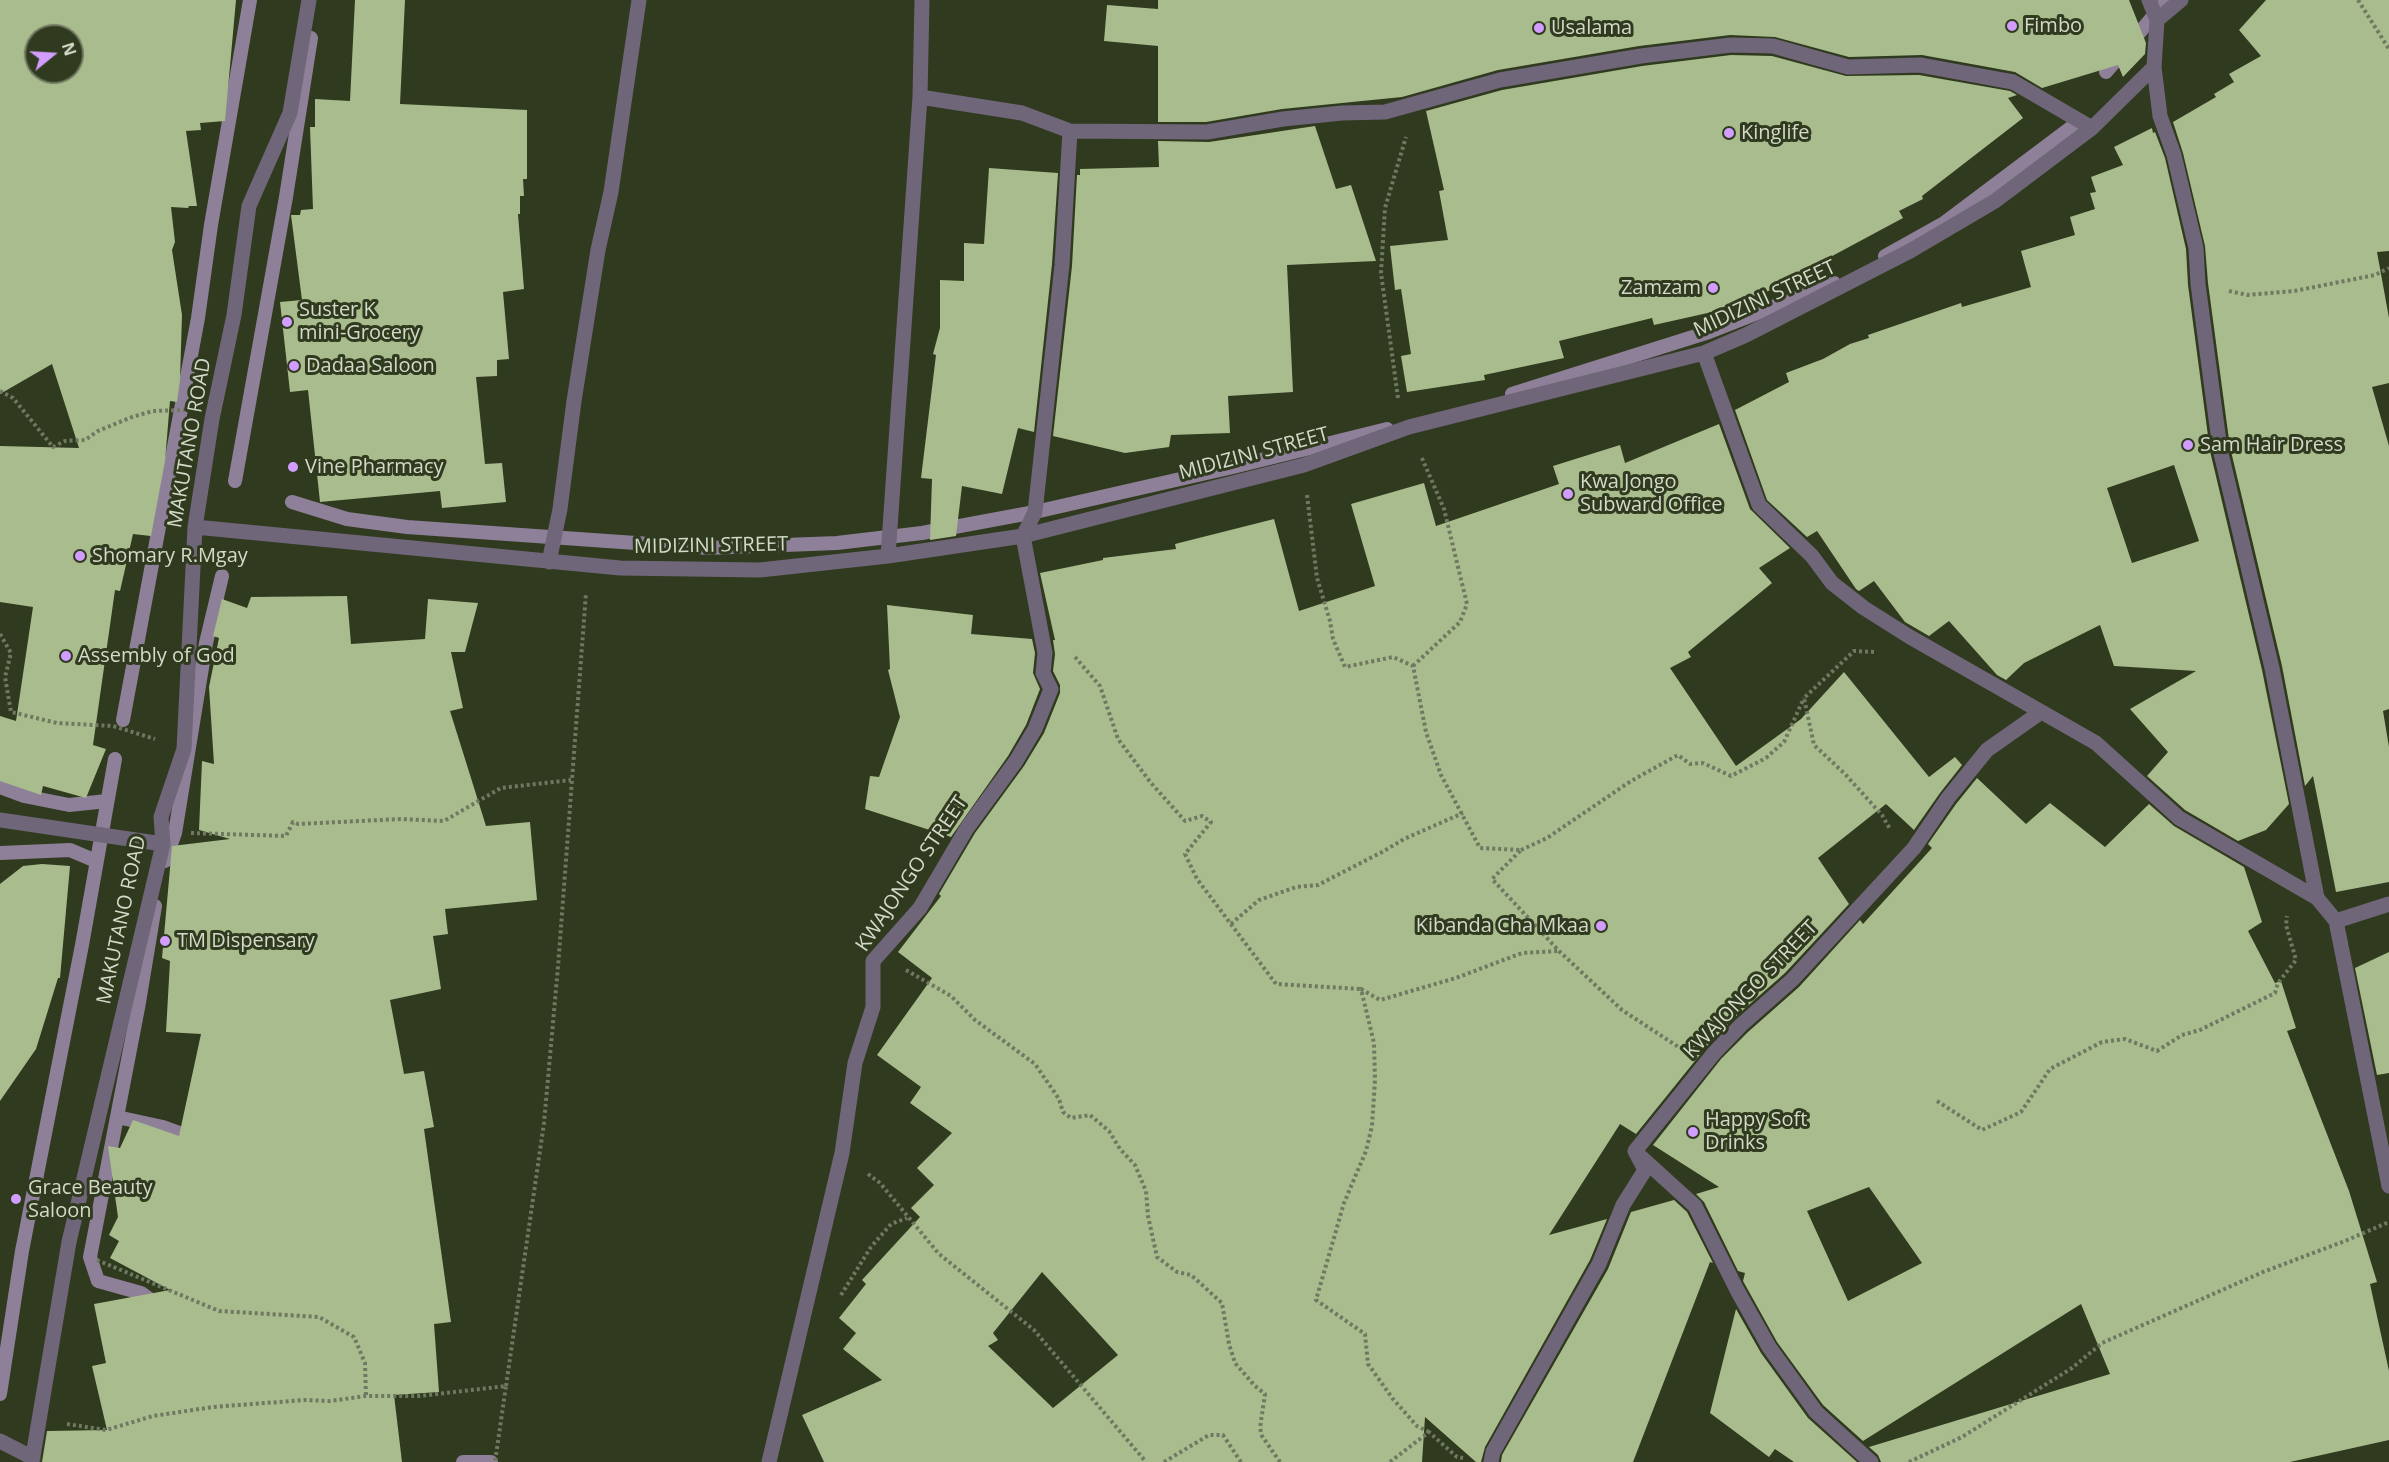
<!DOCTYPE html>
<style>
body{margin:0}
#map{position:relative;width:2389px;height:1462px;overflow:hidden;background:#303a1e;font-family:"Open Sans",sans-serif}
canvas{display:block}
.north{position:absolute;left:24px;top:24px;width:60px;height:60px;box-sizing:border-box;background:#303a1e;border:2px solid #717a62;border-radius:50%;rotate:72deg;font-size:16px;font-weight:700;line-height:24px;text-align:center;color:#d3dac9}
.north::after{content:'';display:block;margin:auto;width:21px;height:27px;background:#d19dfe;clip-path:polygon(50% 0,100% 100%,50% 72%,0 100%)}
</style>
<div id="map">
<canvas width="2389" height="1462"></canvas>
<div class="north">N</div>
</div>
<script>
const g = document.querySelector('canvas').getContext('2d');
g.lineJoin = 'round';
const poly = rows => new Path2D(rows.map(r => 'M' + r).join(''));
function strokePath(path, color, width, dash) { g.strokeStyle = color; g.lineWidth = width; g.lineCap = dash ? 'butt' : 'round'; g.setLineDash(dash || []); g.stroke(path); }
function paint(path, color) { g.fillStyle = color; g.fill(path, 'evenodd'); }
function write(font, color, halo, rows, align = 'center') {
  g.font = font + ' "Open Sans",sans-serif'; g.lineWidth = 6; g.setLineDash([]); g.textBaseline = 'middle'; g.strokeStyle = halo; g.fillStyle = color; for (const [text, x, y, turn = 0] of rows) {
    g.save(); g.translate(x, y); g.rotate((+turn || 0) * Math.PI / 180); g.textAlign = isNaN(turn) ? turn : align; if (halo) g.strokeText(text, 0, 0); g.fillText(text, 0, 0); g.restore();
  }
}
const stream = poly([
 [2106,72,2167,0],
 [1885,256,1944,223,2073,126],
 [1512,394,1709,332,1834,283],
 [235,481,286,197,311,38],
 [292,502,347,519,407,527,707,548,837,543,922,533,1035,512,1233,467,1387,429],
 [123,720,198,318,211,225,250,0],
 [0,787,24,796,69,805,107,801],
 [0,853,70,850,96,861],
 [165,861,175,833,206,643,222,576],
 [155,906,138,1008,90,1257,98,1281,141,1293,159,1306],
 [117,1117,163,1127,196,1139],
 [0,1394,22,1251,82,945,115,759],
 [463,1462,491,1462]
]);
const building = poly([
 [0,0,236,0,225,121,200,123,201,130,186,131,197,206,189,206,188,208,171,207,175,242,172,250,182,315,180,380,177,402,170,401,165,461,151,536,133,534,120,591,115,590,93,745,106,749,86,798,43,786,41,795,0,781,0,716,16,721,33,607,0,602,0,446,79,448,52,364,0,394],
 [36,36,72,36,72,72,36,72],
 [355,0,405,0,400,104,527,110,527,179,523,179,524,196,520,196,520,214,518,214,524,289,503,292,509,359,497,360,497,376,476,377,485,464,502,463,506,502,442,508,440,491,320,502,308,390,290,392,280,302,302,300,291,215,300,215,301,210,313,209,310,127,315,127,315,99,350,101],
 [1158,0,2129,0,2146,43,2145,54,2123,77,2118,65,2042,88,2015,72,1922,55,1849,57,1775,37,1730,35,1639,46,1498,70,1402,97,1282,109,1206,122,1158,122,1158,46,1104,41,1107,5,1158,9],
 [2266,0,2389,0,2389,251,2377,252,2389,318,2389,383,2372,387,2389,446,2389,709,2383,711,2389,747,2389,882,2336,892,2313,776,2305,786,2282,666,2230,447,2208,283,2205,246,2183,153,2173,122,2216,97,2214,94,2234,82,2229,74,2261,56,2239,30],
 [1731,55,1772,56,1846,76,1919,75,2010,91,2017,95,2008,98,2023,118,1922,196,1923,199,1899,211,1903,218,1808,269,1810,276,1721,308,1721,310,1654,325,1652,318,1559,341,1564,358,1484,375,1485,380,1407,392,1401,356,1411,354,1401,289,1395,290,1390,246,1448,240,1439,191,1444,190,1426,111,1502,90,1642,66],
 [1315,126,1336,189,1351,185,1376,261,1287,265,1293,392,1228,396,1230,433,1171,435,1169,447,1125,453,1053,436,1072,266,1077,175,1080,175,1080,169,1159,167,1158,141,1209,142],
 [2152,128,2153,133,2155,132,2165,158,2186,249,2188,285,2210,451,2262,670,2289,804,2266,830,2238,841,2185,810,2147,776,2168,752,2130,709,2196,671,2114,666,2100,625,2024,663,2006,680,1997,675,1949,621,1929,636,1905,622,1874,581,1859,591,1856,589,1817,531,1807,537,1767,500,1735,410,1789,382,1786,373,1823,359,1850,344,1869,338,1868,335,1961,303,1962,307,2031,287,2021,251,2075,235,2070,217,2095,209,2090,193,2096,192,2091,177,2123,165,2114,147],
 [2174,465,2199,541,2132,563,2107,488],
 [989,168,1058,173,1052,264,1034,432,1018,428,1002,494,962,486,956,536,930,540,932,479,921,478,936,355,933,354,940,328,940,280,964,281,964,243,984,244],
 [1719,424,1750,509,1790,548,1759,568,1772,583,1688,652,1691,657,1670,668,1736,766,1801,719,1844,672,1929,777,1955,757,1962,765,1940,793,1914,830,1886,804,1818,858,1849,904,1785,973,1734,1018,1707,1046,1636,1134,1620,1124,1549,1235,1607,1219,1590,1260,1485,1447,1481,1462,1476,1462,1425,1417,1422,1462,824,1462,802,1415,882,1380,843,1349,856,1333,839,1318,866,1284,862,1280,920,1217,911,1208,934,1185,917,1168,952,1133,910,1103,921,1087,877,1055,932,978,898,952,941,896,939,894,975,833,1024,766,1044,733,1060,693,1060,685,1053,671,1055,654,1053,640,1055,640,1040,573,1103,560,1103,558,1176,549,1175,544,1274,519,1299,611,1375,586,1351,504,1424,483,1436,526,1559,484,1553,466,1620,445,1625,463],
 [1042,1272,1118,1355,1053,1408,988,1346,998,1340,993,1333],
 [347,596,351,644,425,639,428,599,478,603,465,652,451,652,463,708,450,711,486,826,530,822,537,900,445,909,448,934,433,936,441,989,390,1000,404,1074,424,1071,434,1127,424,1129,451,1322,434,1324,439,1392,394,1395,402,1462,42,1462,47,1431,107,1430,92,1366,106,1363,94,1304,170,1290,110,1258,119,1241,109,1235,118,1217,108,1146,120,1148,133,1120,179,1136,201,1034,166,1032,170,961,162,958,172,846,230,839,199,830,202,761,214,764,209,687,219,638,213,636,222,599,247,608,251,597],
 [887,605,973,615,971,634,1032,639,1035,653,1033,673,1040,689,1026,725,1008,756,951,837,865,809,870,776,879,777,900,717,888,670,890,669],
 [1977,778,2026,824,2050,803,2105,847,2149,804,2174,826,2244,867,2262,922,2248,931,2275,983,2281,981,2296,1028,2287,1031,2349,1191,2377,1282,2370,1284,2389,1371,2389,1440,2290,1462,1881,1462,1878,1455,1869,1447,2110,1374,2081,1304,1863,1441,1823,1405,1777,1342,1743,1281,1745,1273,1738,1271,1704,1202,1696,1194,1719,1187,1653,1145,1721,1059,1748,1032,1799,987,1860,920,1863,924,1932,848,1928,844,1956,804],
 [1869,1187,1922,1263,1848,1301,1807,1211],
 [42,864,70,866,60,978,58,978,36,1049,0,1101,0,884,23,866],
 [2389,952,2389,1073,2377,1075,2355,968],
 [1674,1200,1687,1212,1713,1263,1710,1262,1633,1462,1501,1462,1502,1455,1608,1269,1631,1212],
 [1736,1309,1761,1353,1808,1418,1857,1462,1794,1462,1775,1449,1769,1457,1710,1413]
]);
const path = poly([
 [2358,0,2389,49],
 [2229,291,2248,295,2294,291,2375,275,2389,268],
 [0,391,13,398,53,447,65,441,85,440,98,431,132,417,153,411,185,410],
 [1398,398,1381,273,1385,208,1406,137],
 [1307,495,1317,578,1330,621,1333,639,1345,667,1393,657,1413,666,1426,732,1441,775,1480,848,1521,850,1492,879,1559,951,1622,1010,1680,1048],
 [0,634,11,653,5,677,11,712,57,723,113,726,155,739],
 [1874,652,1854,651,1804,698,1814,745,1845,774,1882,815,1890,829],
 [1075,657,1100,686,1118,739,1151,783,1185,821,1202,816,1211,822,1185,854,1197,879,1276,984,1361,989],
 [1413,666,1460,622,1467,604,1444,509,1421,456],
 [191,833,286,836,293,822,298,824,401,819,444,821,501,788,571,780],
 [1521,850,1547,838,1631,781,1678,755,1690,764,1703,763,1731,776,1766,758,1784,742,1804,698],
 [1231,924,1259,900,1296,887,1318,885,1384,851,1404,839,1463,813],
 [906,970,951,996,975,1020,1035,1064,1059,1099,1063,1112,1071,1118,1090,1115,1109,1131,1120,1149,1135,1165,1146,1191,1148,1216,1157,1257,1177,1272,1191,1275,1222,1303,1229,1344,1235,1363,1255,1386,1265,1394,1260,1428,1262,1436,1280,1462],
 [1937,1101,1982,1130,2021,1112,2050,1069,2102,1042,2125,1039,2157,1051,2182,1035,2200,1030,2275,993,2278,983,2296,960,2286,925,2287,916],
 [868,1174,880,1183,939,1254,1034,1330,1146,1462],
 [97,1260,219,1311,319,1317,354,1337,365,1363,366,1396],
 [841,1295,871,1247,891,1224,907,1218],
 [506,1386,544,1123,558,967,586,593],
 [67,1424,106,1430,153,1416,213,1407,305,1400,330,1401,366,1396,420,1396,506,1386,495,1462],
 [1429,1432,1417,1426,1393,1399,1368,1364,1365,1334,1316,1300,1344,1203,1366,1151,1372,1126,1375,1080,1374,1043,1361,989,1380,1000,1456,978,1522,953,1558,951],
 [1164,1462,1209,1435,1223,1435,1241,1462],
 [1390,1462,1429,1432,1457,1457,1463,1458],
 [1909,1462,1962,1437,2072,1368,2102,1343,2263,1272,2345,1241,2389,1222]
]);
const minor = poly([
 [2149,0,2157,20],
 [2154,67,2160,116,2174,155,2196,248,2198,284,2220,449,2272,668,2317,898,2336,921,2389,1186],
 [920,97,1022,113,1070,131,1207,132,1283,119,1342,113,1385,112,1500,80,1641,56,1731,45,1773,46,1848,67,1920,65,2013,82,2092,128],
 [1704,353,1759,505,1812,556,1832,583,1864,608,1910,637,2096,743,2179,818,2317,898],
 [195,527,620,568,760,570,888,556,1023,536,1304,465,1409,427,1704,353,1746,335,1910,251,1995,201,2092,128,2154,67,2157,20,2181,0],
 [888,556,920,97,922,0],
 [549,562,560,509,574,401,598,250,611,192,639,0],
 [0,820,163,844],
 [2336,921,2389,904],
 [1641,1157,1695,1206,1737,1290,1769,1347,1816,1412,1871,1462],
 [0,1441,33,1458],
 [32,1462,69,1242,163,844,161,817,184,749,195,527,212,419,234,315,249,206,290,113,309,0],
 [769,1462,842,1153,855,1063,873,1007,873,961,920,908,967,828,1016,761,1035,729,1051,689,1043,673,1045,653,1023,536,1035,512,1062,265,1070,131],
 [1491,1462,1493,1452,1599,1264,1623,1205,1645,1170,1635,1151,1714,1053,1741,1025,1792,980,1914,848,1948,798,1987,750,2041,712]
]);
const markers = [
 [2012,26,6,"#d19dfe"],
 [1539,28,6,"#d19dfe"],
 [1729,133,6,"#d19dfe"],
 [1713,288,6,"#d19dfe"],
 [287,322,6,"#d19dfe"],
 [294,366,6,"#d19dfe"],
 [2188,445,6,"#d19dfe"],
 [293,467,6,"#d19dfe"],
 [1568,494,6,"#d19dfe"],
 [80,556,6,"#d19dfe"],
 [66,656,6,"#d19dfe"],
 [1601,926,6,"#d19dfe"],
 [165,941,6,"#d19dfe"],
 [1693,1132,6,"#d19dfe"],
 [16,1199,6,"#d19dfe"]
];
const poiNames = [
 ["Fimbo",2024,26],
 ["Usalama",1551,28],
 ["Kinglife",1741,133],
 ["Zamzam",1701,288,"right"],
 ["Suster K",299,310],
 ["mini-Grocery",299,333],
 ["Dadaa Saloon",306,366],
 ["Sam Hair Dress",2200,445],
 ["Vine Pharmacy",305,467],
 ["Kwa Jongo",1580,482],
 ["Subward Office",1580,505],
 ["Shomary R.Mgay",92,556],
 ["Assembly of God",78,656],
 ["Kibanda Cha Mkaa",1589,926,"right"],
 ["TM Dispensary",177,941],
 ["Happy Soft",1705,1120],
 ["Drinks",1705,1143],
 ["Grace Beauty",28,1188],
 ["Saloon",28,1211]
];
const streetNames = [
 ["MIDIZINI STREET",1765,299,-25],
 ["MAKUTANO ROAD",190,443,-80],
 ["MIDIZINI STREET",1254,454,-15],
 ["MIDIZINI STREET",711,546,-1],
 ["KWAJONGO STREET",912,874,-56],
 ["MAKUTANO ROAD",122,920,-78],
 ["KWAJONGO STREET",1751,990,-46]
];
strokePath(stream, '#8e8098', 14);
paint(building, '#a9bc8d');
strokePath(path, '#6f7860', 4, [3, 3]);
strokePath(minor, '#706679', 15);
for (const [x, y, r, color] of markers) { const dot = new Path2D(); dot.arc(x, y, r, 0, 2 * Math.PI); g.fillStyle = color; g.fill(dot); strokePath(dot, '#303a1e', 2); }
write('20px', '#d3dac9', '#303a1e', poiNames, 'left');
write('20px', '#d3dac9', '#303a1e', streetNames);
</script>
